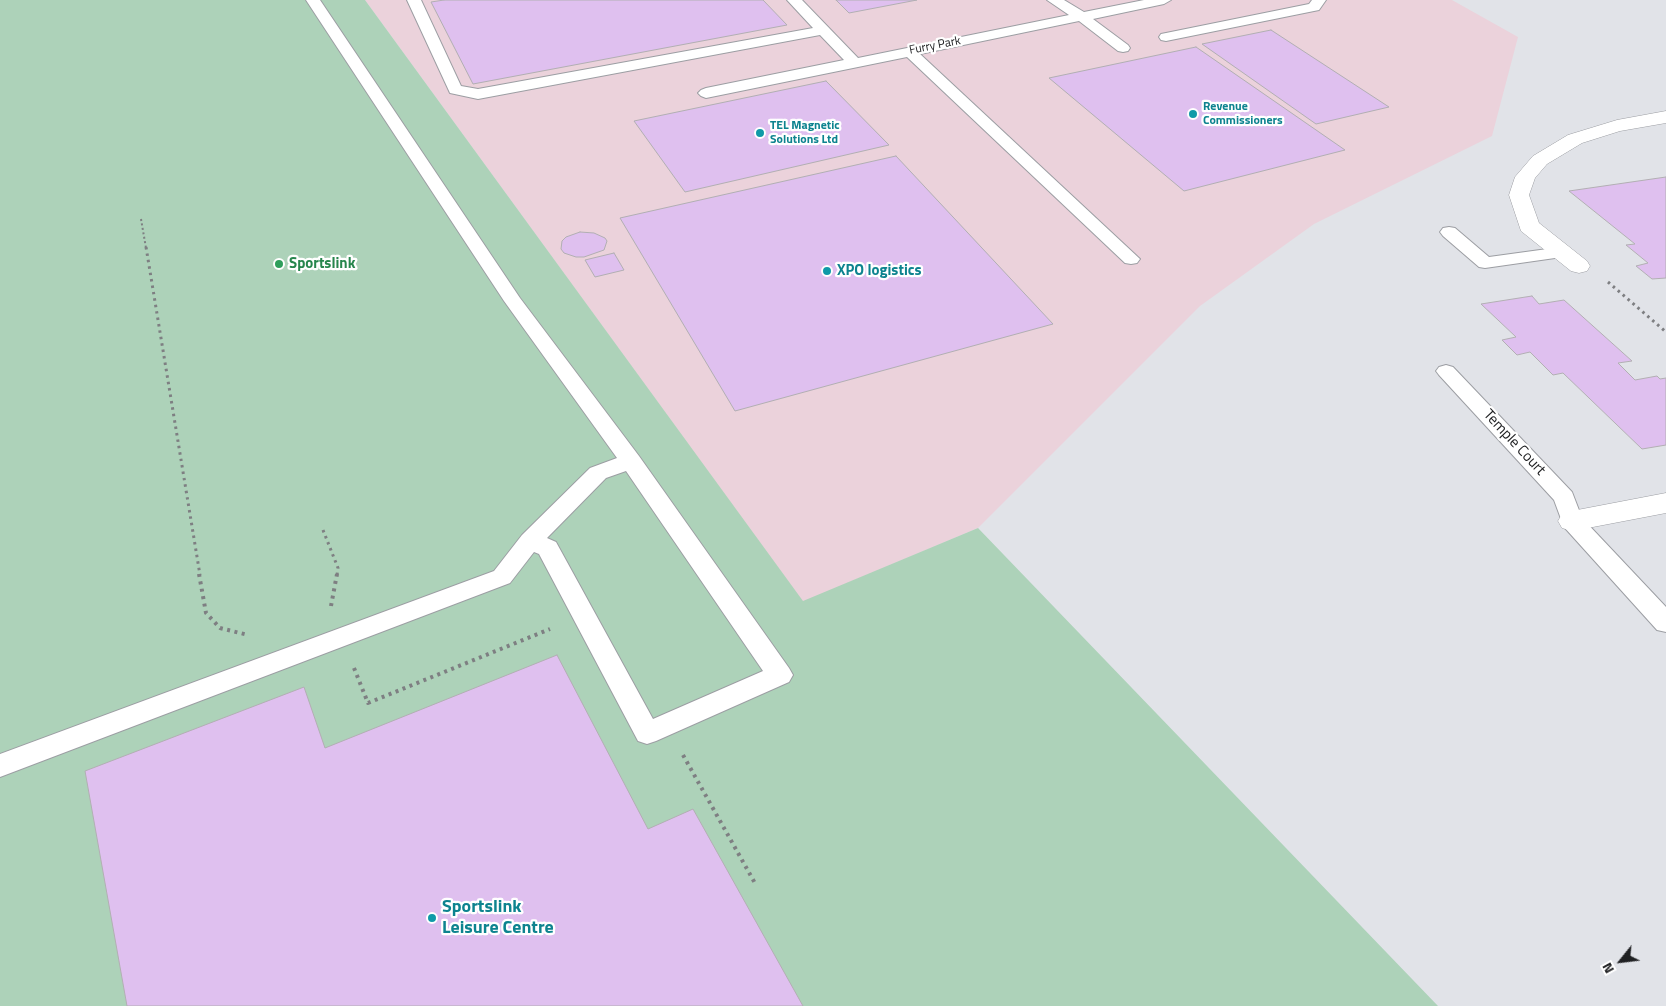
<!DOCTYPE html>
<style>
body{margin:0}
#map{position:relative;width:1666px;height:1006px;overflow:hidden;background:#e1e3e8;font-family:"Titillium Web",sans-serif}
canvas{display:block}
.north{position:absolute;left:1596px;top:936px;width:50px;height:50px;-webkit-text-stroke:4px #fff;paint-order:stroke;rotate:241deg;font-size:14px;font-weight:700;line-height:20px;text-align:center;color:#202123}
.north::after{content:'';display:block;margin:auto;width:18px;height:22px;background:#202123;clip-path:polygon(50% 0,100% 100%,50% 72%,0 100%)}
</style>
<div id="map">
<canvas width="1666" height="1006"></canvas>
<div class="north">N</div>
</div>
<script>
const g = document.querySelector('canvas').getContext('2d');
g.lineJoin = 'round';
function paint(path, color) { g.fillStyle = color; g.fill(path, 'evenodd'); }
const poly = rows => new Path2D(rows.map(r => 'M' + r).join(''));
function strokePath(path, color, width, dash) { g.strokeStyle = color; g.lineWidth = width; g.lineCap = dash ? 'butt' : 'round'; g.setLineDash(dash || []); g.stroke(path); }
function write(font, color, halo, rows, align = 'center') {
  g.font = font + ' "Titillium Web",sans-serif'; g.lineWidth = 4.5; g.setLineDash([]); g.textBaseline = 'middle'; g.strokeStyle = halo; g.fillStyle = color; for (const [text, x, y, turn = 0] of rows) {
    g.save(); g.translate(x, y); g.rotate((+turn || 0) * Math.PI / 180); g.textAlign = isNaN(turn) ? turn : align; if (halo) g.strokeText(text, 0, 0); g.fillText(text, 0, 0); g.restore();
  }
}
const industrial = poly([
 [365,0,1452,0,1518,37,1492,136,1314,224,1200,306,978,528,803,602]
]);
const green = poly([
 [0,0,365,0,803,601,978,528,1438,1006,0,1006]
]);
const building = poly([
 [444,0,763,0,787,25,473,84,431,2,444,0],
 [836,0,917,0,849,13,836,0],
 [1271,30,1389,107,1316,124,1202,44,1271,30],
 [1196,47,1345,150,1184,191,1049,78,1196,47],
 [826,81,889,145,685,192,634,121,826,81],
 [896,156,1053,324,735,411,620,218,896,156],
 [1666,177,1666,278,1652,279,1636,266,1648,263,1626,245,1635,244,1569,191,1666,177],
 [580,232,594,233,605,238,607,241,604,250,584,257,576,257,564,253,561,249,562,241,566,237,580,232],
 [614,253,624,270,595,277,585,260,614,253],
 [1532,296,1539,304,1564,300,1632,361,1618,363,1635,380,1657,376,1660,379,1666,378,1666,445,1642,449,1563,373,1553,375,1530,352,1517,355,1502,340,1516,337,1481,304,1532,296],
 [557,655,648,829,693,809,803,1006,127,1006,85,771,304,687,325,748,557,655]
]);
const pathFar2 = poly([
 [141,219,146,248]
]);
const pathFar1 = poly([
 [146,247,200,575],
 [1608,282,1666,332],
 [323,530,338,568,337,575]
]);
const path = poly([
 [199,574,206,613,220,628,248,635],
 [331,606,337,574],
 [354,668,368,703,550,629],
 [683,755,756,885]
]);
const service = poly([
 [306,0,320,0,520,298,639,456,789,668,793,675,789,682,656,741,647,744,638,741,539,554,534,552,510,583,0,777,0,754,494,571,522,535,590,468,617,458,504,301,306,0],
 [626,471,763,671,653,719,556,542,547,538,606,478,626,471],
 [407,0,421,0,461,86,478,89,813,28,787,0,802,0,858,58,1069,15,1047,0,1064,0,1084,12,1144,0,1171,0,1164,4,1093,19,1128,45,1130,48,1128,51,1123,52,1118,51,1079,21,920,54,1140,259,1137,263,1131,264,1125,263,907,57,706,98,701,96,698,93,701,90,706,88,844,60,820,35,478,99,450,93,407,0],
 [1312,0,1326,0,1319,10,1314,11,1166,41,1161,40,1159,37,1161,34,1166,33,1309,4,1312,0],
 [1449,227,1455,228,1489,257,1562,247,1568,248,1571,252,1568,256,1562,257,1485,268,1479,267,1443,236,1440,232,1443,228,1449,227],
 [1446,365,1453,367,1572,492,1582,518,1666,607,1666,632,1657,630,1564,527,1554,500,1439,375,1436,371,1439,367,1446,365]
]);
const minor = poly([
 [1666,111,1666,123,1620,131,1582,143,1547,164,1535,178,1529,195,1539,223,1587,261,1590,266,1587,271,1579,273,1571,271,1521,231,1509,195,1515,177,1533,156,1568,135,1617,120,1666,111],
 [1666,493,1666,513,1572,531,1562,528,1558,521,1562,514,1572,511,1666,493]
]);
const markers = [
 [1193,114,5,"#0f9aa8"],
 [760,133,5,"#0f9aa8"],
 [279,264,5,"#2e9e5b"],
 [827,271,5,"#0f9aa8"],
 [432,918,5,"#0f9aa8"]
];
const farStreetnames = [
 ["Furry Park",935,46,-11]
];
const farCulturenames = [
 ["Revenue",1203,107],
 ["Commissioners",1203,121],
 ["TEL Magnetic",770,126],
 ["Solutions Ltd",770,140]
];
const leisureNames = [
 ["Sportslink",289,264]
];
const cultureNames = [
 ["XPO logistics",837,271]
];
const streetNames = [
 ["Temple Court",1514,443,47]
];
const nearCulturenames = [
 ["Sportslink",442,908],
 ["Leisure Centre",442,929]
];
paint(industrial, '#ebd2db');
paint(green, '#add2b9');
paint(building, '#dfc0ef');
strokePath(building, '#b2afb3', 1);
strokePath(service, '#9c9ea3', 2);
strokePath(minor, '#9c9ea3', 1);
strokePath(pathFar2, '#7e7f82', 2, [2, 2.5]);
strokePath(pathFar1, '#7e7f82', 3, [2.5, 4]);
strokePath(path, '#7e7f82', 4, [3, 4.5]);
paint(service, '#fff');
paint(minor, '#fff');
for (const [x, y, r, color] of markers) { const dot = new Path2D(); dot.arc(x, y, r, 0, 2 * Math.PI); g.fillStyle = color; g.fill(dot); strokePath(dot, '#fff', 2); }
write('12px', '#202123', '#fff', farStreetnames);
write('bold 12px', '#0d838f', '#fff', farCulturenames, 'left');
write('bold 15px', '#27864d', '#fff', leisureNames, 'left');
write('bold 15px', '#0d838f', '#fff', cultureNames, 'left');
write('15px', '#202123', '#fff', streetNames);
write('bold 18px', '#0d838f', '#fff', nearCulturenames, 'left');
</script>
